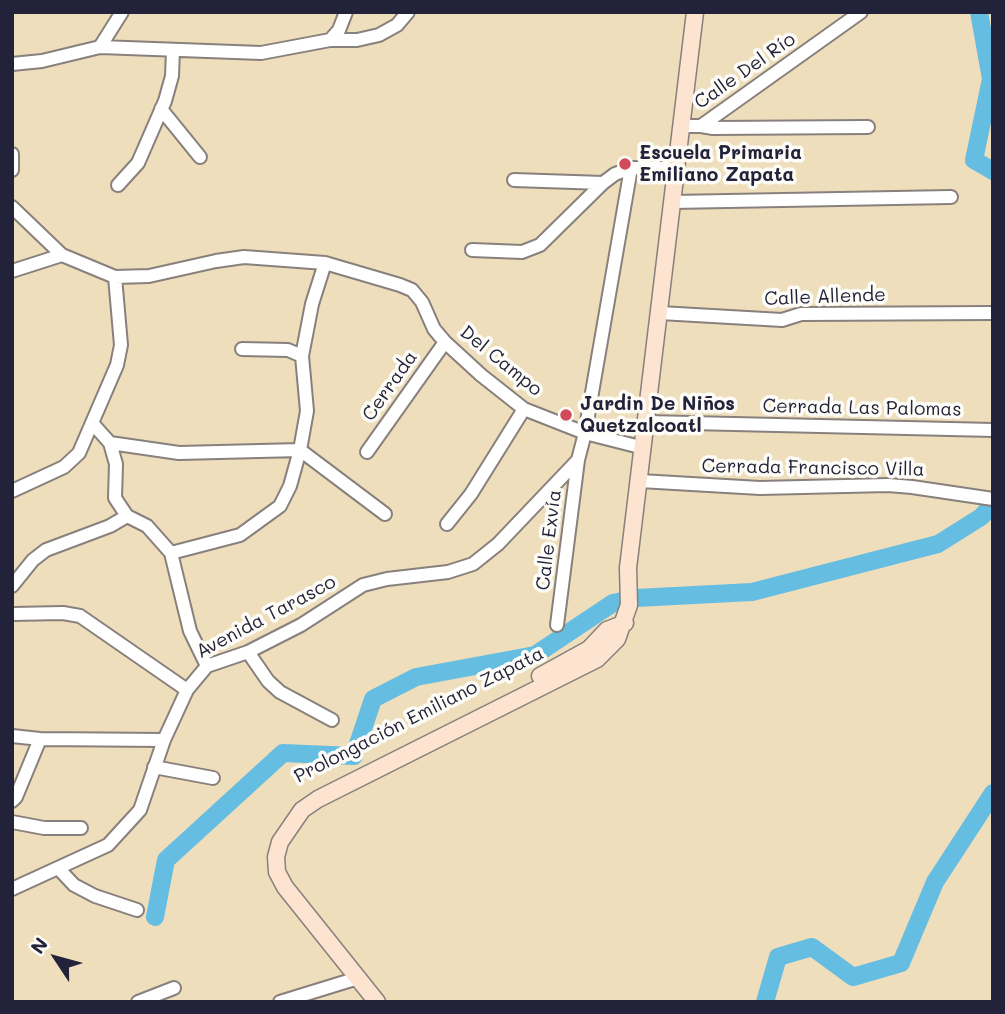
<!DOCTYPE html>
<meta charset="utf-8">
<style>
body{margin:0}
#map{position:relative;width:1005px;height:1014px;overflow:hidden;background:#eedebc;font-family:Mali,sans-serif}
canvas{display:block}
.frame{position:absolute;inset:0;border:14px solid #22223b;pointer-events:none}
.north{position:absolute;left:21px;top:923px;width:70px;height:70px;-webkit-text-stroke:5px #fdfcf7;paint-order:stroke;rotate:306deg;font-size:19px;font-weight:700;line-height:28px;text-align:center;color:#22223b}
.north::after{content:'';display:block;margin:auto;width:24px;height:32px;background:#22223b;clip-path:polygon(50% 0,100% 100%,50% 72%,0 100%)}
</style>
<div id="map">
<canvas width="1005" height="1014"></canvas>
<div class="frame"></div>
<div class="north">N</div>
</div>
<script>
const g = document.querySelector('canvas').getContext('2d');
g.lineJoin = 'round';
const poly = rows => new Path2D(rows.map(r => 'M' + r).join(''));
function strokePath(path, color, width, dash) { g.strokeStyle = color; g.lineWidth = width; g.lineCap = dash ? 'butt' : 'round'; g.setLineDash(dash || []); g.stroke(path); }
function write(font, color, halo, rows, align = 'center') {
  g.font = font + ' Mali,sans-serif'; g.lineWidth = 7; g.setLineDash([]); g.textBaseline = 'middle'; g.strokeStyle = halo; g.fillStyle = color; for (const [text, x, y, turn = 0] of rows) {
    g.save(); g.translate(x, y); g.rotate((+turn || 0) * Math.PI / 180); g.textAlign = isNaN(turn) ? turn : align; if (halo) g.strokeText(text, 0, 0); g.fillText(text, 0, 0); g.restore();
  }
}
const river = poly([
 [979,12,991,79,974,160,993,171],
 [155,917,166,860,283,753,354,756,373,699,416,677,535,655,613,603,636,598,752,592,938,544,981,517,993,504],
 [765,1002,778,957,812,947,853,977,901,963,935,882,993,793]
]);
const street = poly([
 [330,40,339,30,346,12],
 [100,47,122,12],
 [12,64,42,61,100,47,261,53,330,40,357,40,379,35,397,25,408,12],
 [161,109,200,157],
 [681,126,701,126,861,12],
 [701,126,713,128,868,127],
 [12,154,12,170],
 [514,180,603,183],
 [118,185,138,163,165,101,172,76,173,50],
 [672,202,951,197],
 [12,207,62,255,115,277,149,276,216,261,244,257,325,263,400,285,412,290,422,302,434,329,445,342,481,375,524,409,585,433,644,448],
 [472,250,522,252,540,245,603,183,615,174,631,168,676,168],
 [12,271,62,255],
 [660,313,782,320,801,314,993,313],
 [242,349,288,350,302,356],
 [647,422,993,430],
 [93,424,110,443,116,464,115,498,127,516,147,526,171,553,190,631,207,666],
 [110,443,179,453,300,450,385,514],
 [367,452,445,342],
 [640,481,760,488,888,485,912,487,993,499],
 [12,491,64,467,79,453,117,365,121,345,115,277],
 [447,524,471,494,524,409],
 [171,553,240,535,280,506,290,486,300,450,307,411,302,356,312,304,325,263],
 [12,586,33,560,46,550,110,526,127,516],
 [12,614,63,613,80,616,187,690],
 [557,625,578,460],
 [248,652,268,681,280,692,332,720],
 [12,736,40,739,164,740],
 [154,767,213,778],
 [12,801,16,797,40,739],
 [12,822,44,828,81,828],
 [58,868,74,885,95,896,137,910],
 [12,889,108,845,140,810,164,740,187,690,207,666,248,652,301,625,363,585,387,579,448,572,473,564,498,544,578,460,585,433,631,168],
 [138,1002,174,988],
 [280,1002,358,978]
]);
const secondary = poly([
 [540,676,589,649,607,630,625,623],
 [377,1002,285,887,277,872,276,857,280,842,302,810,318,799,597,659,617,639,629,605,628,568,695,12]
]);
const markers = [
 [625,164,7,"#d1495b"],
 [566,415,7,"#d1495b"]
];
const streetNames = [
 ["Calle Del Río",745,71,-35],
 ["Calle Allende",825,297,-2],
 ["Del Campo",501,361,39],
 ["Cerrada",390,386,-55],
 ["Cerrada Las Palomas",862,408,1],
 ["Cerrada Francisco Villa",813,468,1],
 ["Calle Exvía",549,540,-83],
 ["Avenida Tarasco",266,617,-28],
 ["Prolongación Emiliano Zapata",419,715,-27]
];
const poiNames = [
 ["Escuela Primaria",639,153],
 ["Emiliano Zapata",639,175],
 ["Jardin De Niños",580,404],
 ["Quetzalcoatl",580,426]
];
strokePath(river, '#65bde2', 18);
strokePath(street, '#88807c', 16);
strokePath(secondary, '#88807c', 19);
strokePath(street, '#fff', 12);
strokePath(secondary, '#fde4d1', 16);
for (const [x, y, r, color] of markers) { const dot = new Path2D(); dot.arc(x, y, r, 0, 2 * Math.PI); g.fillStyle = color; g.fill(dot); strokePath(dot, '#fdfcf7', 2.5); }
write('19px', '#22223b', '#fdfcf7', streetNames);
write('bold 19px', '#22223b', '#fdfcf7', poiNames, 'left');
</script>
